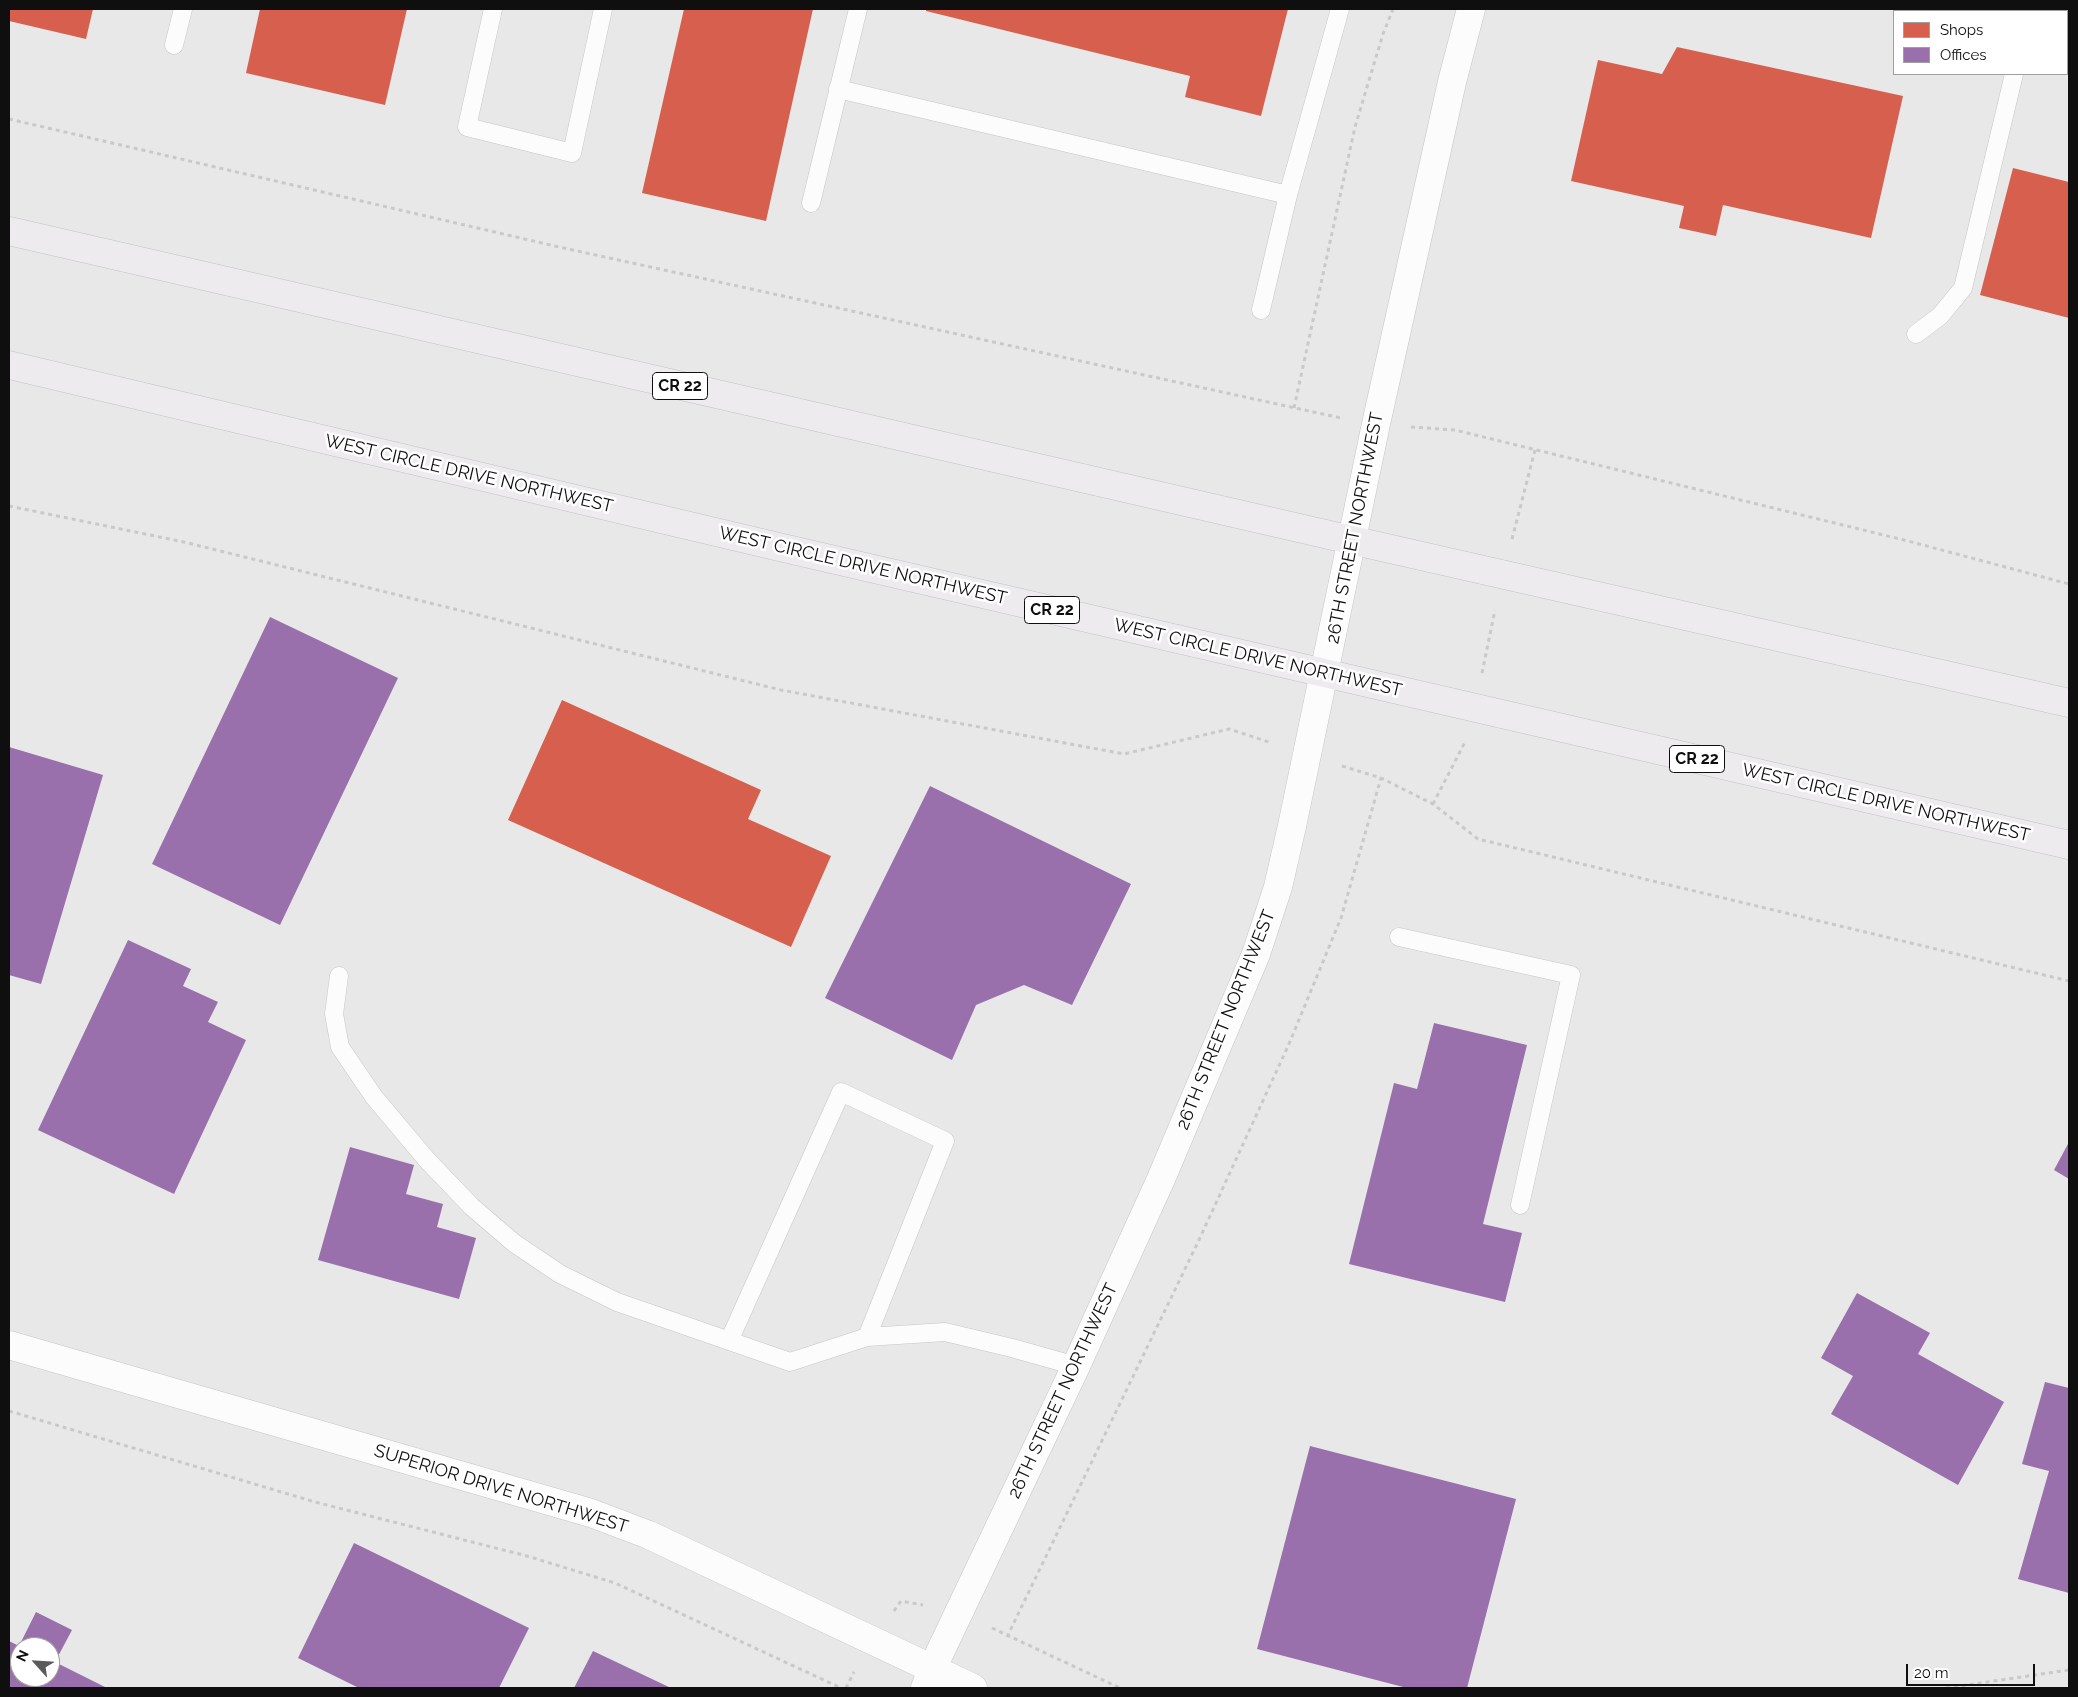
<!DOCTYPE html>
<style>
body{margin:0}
#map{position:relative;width:2078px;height:1697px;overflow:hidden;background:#e8e8e9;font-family:Raleway,sans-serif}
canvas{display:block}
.frame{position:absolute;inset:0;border:10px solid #0f0f10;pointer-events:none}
.legend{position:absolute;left:1893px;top:10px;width:175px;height:65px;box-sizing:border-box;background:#fff;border:1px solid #9f9f9f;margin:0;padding:6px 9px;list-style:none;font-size:15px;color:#0f0f10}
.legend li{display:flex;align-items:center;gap:10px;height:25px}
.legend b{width:25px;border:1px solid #9f9f9f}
.north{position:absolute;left:10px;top:1637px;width:50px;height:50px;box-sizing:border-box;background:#fff;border:1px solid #9f9f9f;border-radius:50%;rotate:296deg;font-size:14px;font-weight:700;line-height:20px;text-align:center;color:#0f0f10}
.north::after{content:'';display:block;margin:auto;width:18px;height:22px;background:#5b5b5c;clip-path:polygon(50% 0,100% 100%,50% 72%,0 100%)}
.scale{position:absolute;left:1906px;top:1664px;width:129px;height:22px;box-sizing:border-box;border:2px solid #0f0f10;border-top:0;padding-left:6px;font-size:15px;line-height:18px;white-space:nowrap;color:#0f0f10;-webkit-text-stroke:4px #fff;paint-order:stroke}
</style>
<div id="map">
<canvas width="2078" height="1697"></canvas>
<div class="frame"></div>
<ul class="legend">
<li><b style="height:14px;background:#d6604d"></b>Shops</li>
<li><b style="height:14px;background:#9970ab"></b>Offices</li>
</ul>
<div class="north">N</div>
<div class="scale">20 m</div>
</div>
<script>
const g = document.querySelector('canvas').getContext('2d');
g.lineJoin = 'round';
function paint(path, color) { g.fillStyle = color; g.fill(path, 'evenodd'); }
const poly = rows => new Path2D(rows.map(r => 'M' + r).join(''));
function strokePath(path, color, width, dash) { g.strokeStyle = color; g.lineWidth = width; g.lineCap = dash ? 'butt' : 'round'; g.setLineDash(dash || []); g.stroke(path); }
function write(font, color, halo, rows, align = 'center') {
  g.font = font + ' Raleway,sans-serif'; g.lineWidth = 5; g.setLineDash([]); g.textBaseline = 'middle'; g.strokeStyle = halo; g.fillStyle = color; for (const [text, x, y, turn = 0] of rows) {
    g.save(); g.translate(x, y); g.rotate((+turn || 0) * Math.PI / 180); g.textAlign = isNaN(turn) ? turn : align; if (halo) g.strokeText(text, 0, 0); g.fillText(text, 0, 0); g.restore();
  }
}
const shops = poly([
 [9,9,93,9,86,39,9,21],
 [260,9,407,9,385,105,246,73],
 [684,9,813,9,766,221,642,193],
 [926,9,1288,9,1261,116,1185,97,1190,76,926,11],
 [1677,47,1903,96,1871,238,1723,205,1716,236,1679,228,1684,206,1571,181,1598,60,1662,74],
 [2013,168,2069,182,2069,318,1980,295],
 [562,700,761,790,748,819,831,856,791,947,508,820]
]);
const offices = poly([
 [270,617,398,678,280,925,152,864],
 [9,747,103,775,41,984,9,975],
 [930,786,1131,884,1072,1005,1024,985,976,1005,952,1060,825,998],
 [128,940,191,969,183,986,218,1002,208,1022,246,1040,174,1194,38,1130],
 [1434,1023,1527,1045,1483,1224,1522,1233,1505,1302,1349,1264,1394,1083,1417,1089],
 [2069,1142,2069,1179,2054,1170],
 [350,1147,414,1165,406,1194,443,1204,437,1227,476,1238,459,1299,318,1260],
 [1857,1293,1930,1333,1918,1354,2004,1402,1958,1485,1831,1414,1853,1376,1821,1358],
 [2045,1382,2069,1388,2069,1593,2018,1579,2049,1471,2022,1464],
 [1310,1446,1516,1499,1467,1688,1407,1688,1257,1649],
 [354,1543,529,1628,499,1688,359,1688,298,1658],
 [36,1612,72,1630,55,1662,107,1688,9,1688,9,1641,19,1646],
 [20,1647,50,1647,50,1677,20,1677],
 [593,1651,671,1688,574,1688]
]);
const path = poly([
 [9,119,559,247,1341,418],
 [1294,408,1355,127,1383,34,1393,9],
 [1411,427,1455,430,1908,541,2069,584],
 [9,506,184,542,781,690,1124,754,1229,729,1272,743],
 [1512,539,1535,450],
 [1482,673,1495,610],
 [1342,766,1381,778,1433,804,1478,839,2069,981],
 [1433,804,1465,742],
 [9,1411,315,1502,527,1556,615,1583,841,1688],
 [894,1611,901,1601,923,1605],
 [992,1628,1120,1688],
 [1007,1637,1199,1240,1289,1044,1341,918,1381,778],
 [846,1688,854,1672],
 [1946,1688,2069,1670]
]);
const lane = poly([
 [493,9,467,127,572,153,603,9],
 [2067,15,2069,14],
 [174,45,183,9],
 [838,89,1288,195],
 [811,203,858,9],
 [1261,310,1288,195,1340,9],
 [1916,334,1940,316,1963,288,2014,74],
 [1399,937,1571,975,1520,1205],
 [339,976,334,1014,340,1047,374,1097,427,1160,472,1207,514,1243,560,1274,617,1302,790,1362,867,1337,945,1332,1012,1348,1076,1366],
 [729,1341,841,1092,945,1141,867,1337]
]);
const street = poly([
 [925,1688,932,1669]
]);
const secondary = poly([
 [9,1345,591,1513,649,1535,973,1688],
 [932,1669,1076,1366,1161,1179,1256,954,1278,887,1292,826,1376,424,1452,82,1471,9]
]);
const primary = poly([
 [9,231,1351,540,2069,703],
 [9,365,779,547,2069,845]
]);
const shields = [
 [680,386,55],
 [1052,610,55],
 [1697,759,55]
];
const shieldNames = [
 ["CR 22",680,386],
 ["CR 22",1052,610],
 ["CR 22",1697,759]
];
const streetNames = [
 ["WEST CIRCLE DRIVE NORTHWEST",469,474,13],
 ["26TH STREET NORTHWEST",1355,528,-79],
 ["WEST CIRCLE DRIVE NORTHWEST",863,566,13],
 ["WEST CIRCLE DRIVE NORTHWEST",1258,658,13],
 ["WEST CIRCLE DRIVE NORTHWEST",1886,803,13],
 ["26TH STREET NORTHWEST",1226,1020,-68],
 ["26TH STREET NORTHWEST",1063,1391,-65],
 ["SUPERIOR DRIVE NORTHWEST",501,1489,17]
];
paint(shops, '#d6604d');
paint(offices, '#9970ab');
strokePath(lane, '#c6c6c7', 19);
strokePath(street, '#c6c6c7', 29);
strokePath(secondary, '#c6c6c7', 29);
strokePath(primary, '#c2c2c3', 29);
strokePath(path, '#c9c9c9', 3, [4, 4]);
strokePath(lane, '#fcfcfc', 18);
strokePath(street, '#fcfcfc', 28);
strokePath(secondary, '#fcfcfc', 28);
strokePath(primary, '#edebee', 28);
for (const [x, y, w] of shields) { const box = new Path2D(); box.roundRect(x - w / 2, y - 13.5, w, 27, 4); g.fillStyle = '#fff'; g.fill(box); strokePath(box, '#0f0f10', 1); }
write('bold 16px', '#0f0f10', null, shieldNames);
write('18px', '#0f0f10', '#fff', streetNames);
</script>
